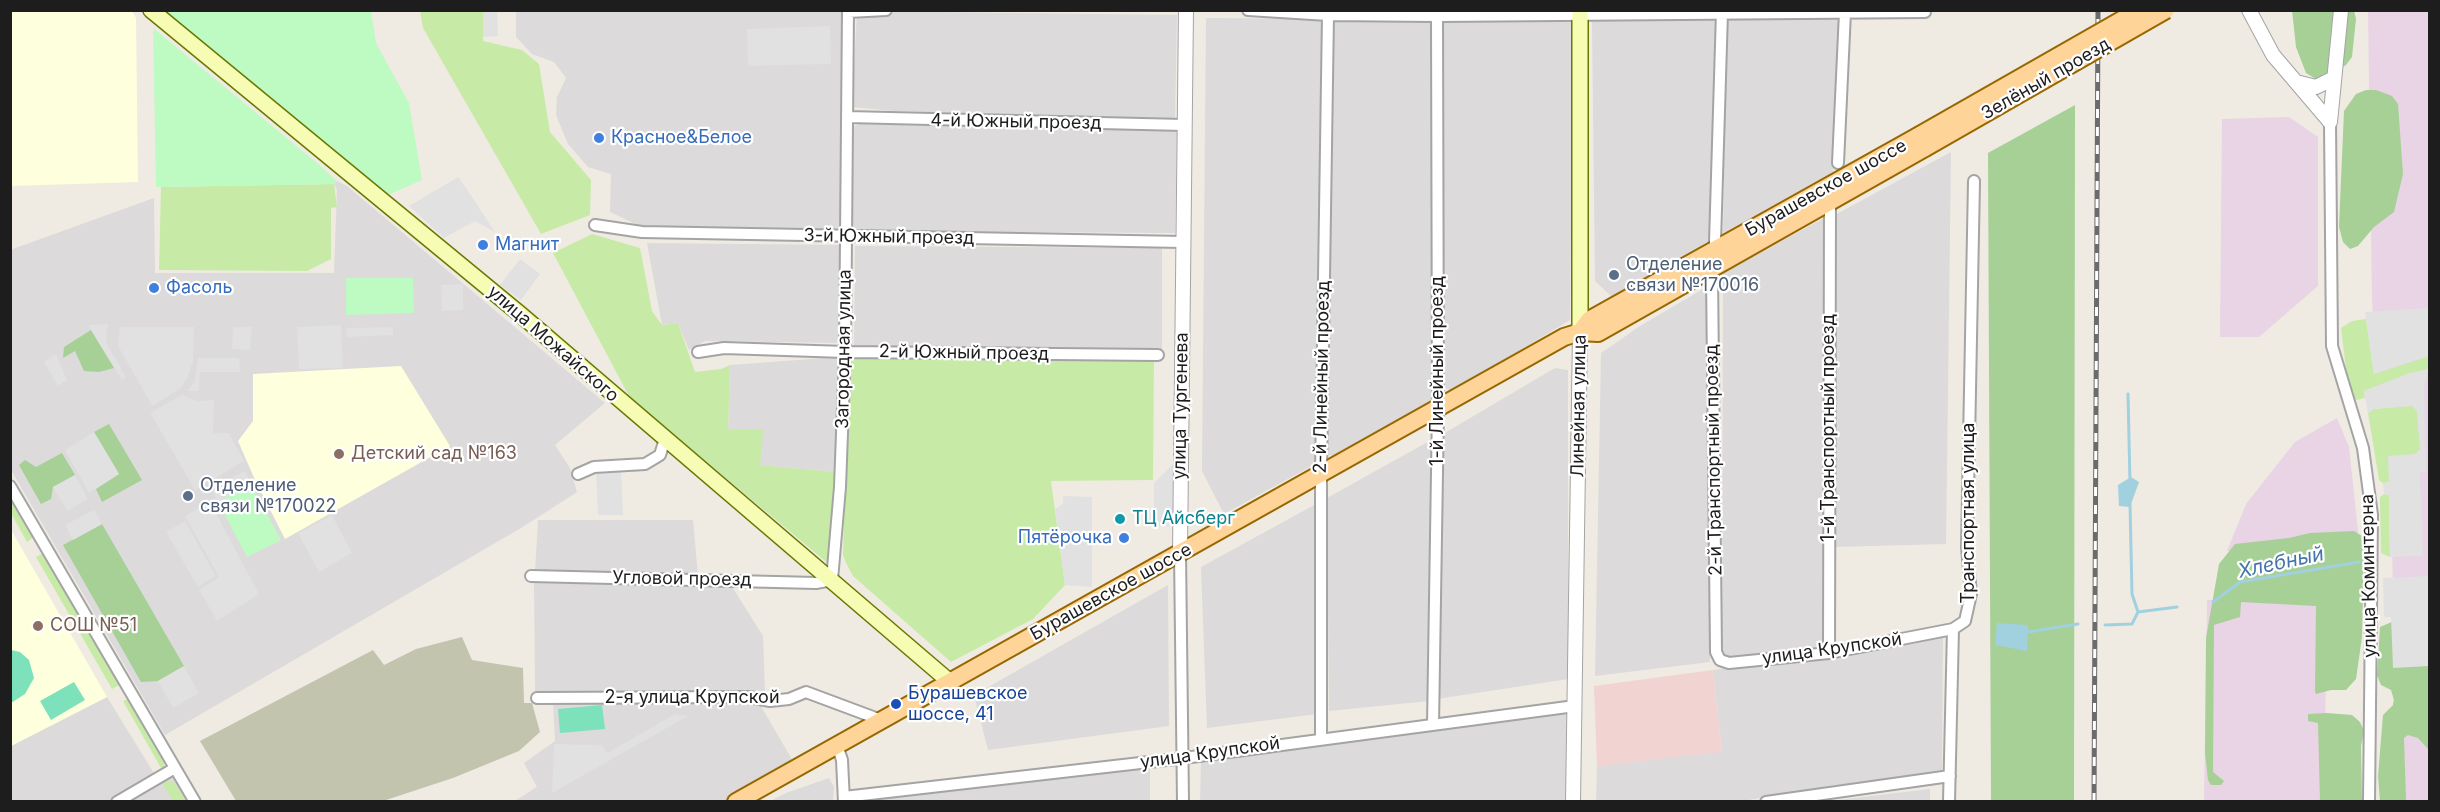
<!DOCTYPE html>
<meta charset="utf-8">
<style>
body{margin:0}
#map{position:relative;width:2440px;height:812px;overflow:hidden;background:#efebe3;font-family:Inter,sans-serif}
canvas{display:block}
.frame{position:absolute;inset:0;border:12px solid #1d1d1d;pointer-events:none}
</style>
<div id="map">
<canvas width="2440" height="812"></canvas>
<div class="frame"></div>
</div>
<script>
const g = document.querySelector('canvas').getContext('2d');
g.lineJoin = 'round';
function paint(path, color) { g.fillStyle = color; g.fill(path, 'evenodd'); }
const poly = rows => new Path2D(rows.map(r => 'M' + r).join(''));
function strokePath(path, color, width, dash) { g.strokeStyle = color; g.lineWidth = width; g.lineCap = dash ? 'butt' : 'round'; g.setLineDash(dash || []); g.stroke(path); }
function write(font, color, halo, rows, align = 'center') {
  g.font = font + ' Inter,sans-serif'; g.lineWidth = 4.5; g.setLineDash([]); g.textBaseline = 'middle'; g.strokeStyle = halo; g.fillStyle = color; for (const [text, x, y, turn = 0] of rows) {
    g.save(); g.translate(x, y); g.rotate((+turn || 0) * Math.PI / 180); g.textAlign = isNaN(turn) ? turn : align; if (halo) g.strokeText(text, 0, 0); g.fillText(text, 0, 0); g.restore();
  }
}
const residential = poly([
 [516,11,843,11,841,229,642,227,610,212,611,174,588,167,568,144,556,115,557,97,566,78,554,62,532,54,516,37],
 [857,11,1177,15,1175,119,893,111,852,107],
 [1726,17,1840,20,1833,172,1723,233],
 [1206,18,1324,19,1317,463,1224,514,1202,471],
 [1716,18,1714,238,1612,297,1595,281,1592,21],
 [1333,19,1434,20,1436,400,1334,457,1325,453],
 [1444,21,1573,21,1570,320,1452,391,1442,387],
 [859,124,1168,128,1177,133,1175,233,852,231,851,128],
 [1951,152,1946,544,1835,547,1835,215],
 [337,181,347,186,605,403,555,445,570,468,577,492,521,528,165,735,11,470,10,250,154,198,155,273,334,273,337,190,334,184],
 [1826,217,1823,649,1727,657,1722,649,1723,273],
 [647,243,843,245,841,343,705,341,689,350,678,323,662,325],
 [855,246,1162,248,1162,351,854,349],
 [1703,289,1713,305,1710,662,1595,676,1601,353,1640,326],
 [838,357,835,472,759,465,728,430,730,365],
 [1555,368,1568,370,1568,679,1437,699,1443,434],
 [1433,439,1429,701,1329,711,1327,498],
 [1316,504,1317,714,1207,728,1201,567],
 [538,520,693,520,698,575,535,572],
 [534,583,731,585,763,636,765,694,538,695,535,691],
 [1168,585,1169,726,988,750,974,695],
 [1943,637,1942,770,1742,801,1596,802,1597,766,1722,751,1713,670],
 [107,697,155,775,108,801,11,802,11,746],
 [553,701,758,701,794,763,725,801,513,802,537,787,524,763,555,741],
 [1569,711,1569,801,1200,802,1201,760],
 [1150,762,1150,801,853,802,853,799],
 [173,775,188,801,127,802],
 [829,778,834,787,833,801,770,801,786,793],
 [1930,789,1930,801,1829,801]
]);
const commercial = poly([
 [1713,670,1722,752,1597,766,1594,686]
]);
const industrial = poly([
 [2368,11,2429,11,2429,801,2391,801,2394,677,2391,461,2377,384,2372,300],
 [2289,117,2318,137,2318,286,2259,337,2220,337,2222,119],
 [2337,418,2349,447,2359,540,2227,551,2246,504,2295,442],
 [2207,600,2326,600,2325,801,2204,802]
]);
const education = poly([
 [10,11,132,11,136,18,138,182,11,186],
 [401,366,450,446,285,539,255,480,238,441,253,421,253,374],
 [10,528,107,697,11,746,10,746]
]);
const construction = poly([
 [462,637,472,660,523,668,524,703,532,703,540,732,519,751,453,778,383,801,236,801,200,741,373,650,384,665,416,649]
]);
const grass = poly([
 [420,11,483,11,483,41,522,50,539,64,550,132,591,180,590,215,541,234,423,28],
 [334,184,337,207,331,208,331,259,307,271,159,270,161,187],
 [592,234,640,248,652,311,662,325,678,323,695,372,721,369,730,365,728,430,763,430,760,465,835,472,834,556,830,565,630,398,553,253],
 [2366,319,2374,374,2429,356,2429,369,2410,373,2364,391,2365,398,2356,400,2348,386,2341,328,2352,321],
 [849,357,1154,358,1153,480,1051,481,1065,585,1033,619,951,662,853,576,846,563,843,555],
 [2412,406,2417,411,2420,449,2389,482,2383,483,2379,480,2368,413,2373,409],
 [10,488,37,535,27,542,11,513],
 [2384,494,2389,495,2390,557,2381,553,2380,497],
 [47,551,123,683,112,689,36,557],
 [128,699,164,762,164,767,161,768,123,701],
 [167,781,174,782,186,801,173,801,162,783]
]);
const forest = poly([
 [2292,10,2354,11,2356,19,2352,57,2346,65,2319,81,2306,73,2296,47],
 [2366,90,2376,90,2392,96,2398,104,2403,174,2394,212,2374,227,2358,246,2350,249,2343,242,2339,227,2344,111,2356,94],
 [2075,105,2074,801,1991,801,1988,153],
 [91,330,114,368,99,372,84,371,75,351,63,358,64,347],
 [109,424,142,480,102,502,96,489,119,474,94,432],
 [62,453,75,475,53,487,51,499,41,504,19,465,25,460,36,467],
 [102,524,184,666,158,681,141,682,63,545],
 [2354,531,2362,536,2364,542,2362,637,2356,679,2346,690,2331,690,2316,694,2315,692,2316,606,2241,602,2240,617,2214,625,2213,772,2224,781,2221,785,2211,785,2208,780,2205,753,2206,638,2219,564,2235,544,2289,538,2310,533],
 [2394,621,2429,665,2429,750,2418,738,2408,735,2404,738,2406,801,2380,801,2378,776,2383,715,2393,705,2394,700,2391,690,2381,685,2377,675,2380,627],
 [2327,713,2352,715,2360,722,2364,731,2361,746,2362,801,2320,801,2318,723,2308,721,2308,714]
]);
const park = poly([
 [161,11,371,11,376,43,409,103,422,180,388,195],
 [153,28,317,163,337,181,334,184,156,187],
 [346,278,413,278,414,313,346,315],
 [251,484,281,540,247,557,218,502]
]);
const pitch = poly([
 [11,650,20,652,29,660,34,678,25,694,11,703],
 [74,682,85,700,51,720,40,701],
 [602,705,605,729,560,733,558,709]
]);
const parking = poly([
 [483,11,497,11,498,36,483,37],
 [830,26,831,64,748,66,747,29],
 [458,177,466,188,495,232,475,221,444,238,409,206],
 [520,259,540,274,521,300,500,285],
 [463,284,463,310,442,311,441,285],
 [2429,308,2429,356,2374,374,2365,312],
 [108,324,106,342,126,377,122,380,88,325],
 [341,325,343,368,299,369,297,327],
 [120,327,194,327,193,361,187,379,180,389,152,406,118,346],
 [233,327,252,327,250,350,232,349],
 [393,327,393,335,347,337,346,328],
 [56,354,67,380,58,386,44,362],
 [198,358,239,358,240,372,200,372,199,391,187,391,195,380],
 [2429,369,2424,385,2426,472,2420,473,2423,556,2390,557,2389,495,2384,494,2383,483,2389,482,2388,456,2415,454,2420,449,2417,411,2412,406,2373,409,2368,413,2364,391,2410,373],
 [182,395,197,401,214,400,213,433,229,433,244,461,195,490,150,413],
 [94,432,119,474,89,493,65,450],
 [1174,463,1174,526,1154,527,1154,483],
 [245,471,251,484,218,502,211,489],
 [621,471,623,515,598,515,596,472],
 [75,475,88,499,67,511,53,487],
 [1063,496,1092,497,1092,587,1065,585,1055,509,1063,504],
 [210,502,259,594,217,621,199,590,219,577,185,516],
 [94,510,102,524,73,540,65,525],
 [332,515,352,553,319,572,298,533],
 [185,521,216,576,198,587,166,532],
 [2429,576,2429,666,2393,668,2391,617,2384,617,2383,578],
 [184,666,199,693,173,708,158,681],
 [675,714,688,716,552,793,554,744,602,745,607,753]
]);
const water = poly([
 [2131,477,2139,482,2130,507,2119,506,2118,485],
 [1997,623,2028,625,2027,651,1995,645]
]);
const stream = poly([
 [2128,394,2130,483],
 [2130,504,2132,594,2138,612],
 [2213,602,2240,582,2359,562],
 [2105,625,2132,624,2138,612,2177,607],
 [2028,632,2078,624]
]);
const minor = poly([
 [1248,10,1328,15,1437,16,1925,12],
 [848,12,886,10],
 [847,117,1184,125],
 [2330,122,2332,346,2363,448,2372,515,2369,802],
 [1838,163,1845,12],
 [595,225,642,232,1183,242],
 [1718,248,1715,242,1722,12],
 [1709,269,1712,274,1716,652,1720,660,1729,663,1829,653,1953,629],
 [698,352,724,348,845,352,1158,355],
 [578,474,594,467,645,464,660,455,665,439],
 [10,486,195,802],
 [1180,553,1183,802],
 [531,576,816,583,832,580,840,487,845,352,848,10],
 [1829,653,1830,203],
 [537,698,749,697,770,701,789,699,806,692,881,720],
 [1433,725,1438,409,1437,16],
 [1321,738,1321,474,1328,15],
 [837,745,842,760,844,802],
 [844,797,1184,758,1575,706],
 [117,802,175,768],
 [1766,802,1950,776],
 [1949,802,1953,629,1965,621,1971,594,1967,547,1974,181]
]);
const tertiary = poly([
 [2249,10,2273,55,2330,122],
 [2296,82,2316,87,2334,78],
 [2330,122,2341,10],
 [1180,553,1186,10],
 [1573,802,1580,332]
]);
const secondary = poly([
 [151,10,520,314,950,682],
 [1580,10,1580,332]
]);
const primary = poly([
 [1580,332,1589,320,1918,136],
 [736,802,1564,337,1580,332,1598,333,1925,148]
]);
const rail = poly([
 [2094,802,2098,10]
]);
const primaryBridge = poly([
 [1918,136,2139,10],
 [1925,148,2166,10]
]);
const markers = [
 [599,138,6,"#3f7fe0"],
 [483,245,6,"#3f7fe0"],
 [1614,275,6,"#5c6f8a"],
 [154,288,6,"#3f7fe0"],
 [339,454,6,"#8d6e63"],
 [188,496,6,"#5c6f8a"],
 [1120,519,6,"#0f9aa8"],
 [1124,538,6,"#3f7fe0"],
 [38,626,6,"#8d6e63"],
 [896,704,6,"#1a4fb4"]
];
const streetNames = [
 ["Зелёный проезд",2046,79,-30],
 ["4-й Южный проезд",1016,122,1],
 ["Бурашевское шоссе",1826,188,-29],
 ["3-й Южный проезд",889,237,1],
 ["улица Можайского",553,344,41],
 ["Загородная улица",844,349,-89],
 ["2-й Южный проезд",964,353,1],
 ["1-й Линейный проезд",1438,371,-90],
 ["2-й Линейный проезд",1322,377,-89],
 ["улица Тургенева",1181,406,-89],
 ["Линейная улица",1579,406,-89],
 ["1-й Транспортный проезд",1829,428,-90],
 ["2-й Транспортный проезд",1714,460,-91],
 ["Транспортная улица",1969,513,-90],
 ["улица Коминтерна",2369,576,-91],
 ["Угловой проезд",682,579,1],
 ["Бурашевское шоссе",1111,592,-29],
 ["улица Крупской",1832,649,-8],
 ["2-я улица Крупской",692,698],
 ["улица Крупской",1210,753,-8]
];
const shopNames = [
 ["Красное&Белое",611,138],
 ["Магнит",495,245],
 ["Фасоль",166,288],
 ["Пятёрочка",1112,538,"right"]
];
const serviceNames = [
 ["Отделение",1626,265],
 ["связи №170016",1626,286],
 ["Отделение",200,486],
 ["связи №170022",200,507]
];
const educationNames = [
 ["Детский сад №163",351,454],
 ["СОШ №51",50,626]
];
const cultureNames = [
 ["ТЦ Айсберг",1132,519]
];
const transitNames = [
 ["Бурашевское",908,694],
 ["шоссе, 41",908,715]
];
const waterNames = [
 ["Хлебный",2281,563,-12]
];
paint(residential, '#dcdada');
paint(commercial, '#f1d3d1');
paint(industrial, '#e8d4e4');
paint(education, '#feffdc');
paint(construction, '#c3c4ae');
paint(grass, '#c7eba6');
paint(forest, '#a6d096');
paint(park, '#befbc3');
paint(pitch, '#7de1bc');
paint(parking, '#e1e1e1');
paint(water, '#a1d0df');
strokePath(stream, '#a1d0df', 3);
strokePath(minor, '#a4a4a4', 14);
strokePath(tertiary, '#a4a4a4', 16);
strokePath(secondary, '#697801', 18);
strokePath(primary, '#976700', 20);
strokePath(minor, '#fff', 10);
strokePath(tertiary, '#fff', 14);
strokePath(secondary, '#f7fcb4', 15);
strokePath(primary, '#ffd498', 16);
strokePath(rail, '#6b6b6b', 5);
strokePath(rail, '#fff', 3, [9]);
strokePath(primaryBridge, '#976700', 20, []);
strokePath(primaryBridge, '#ffd498', 16);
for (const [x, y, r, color] of markers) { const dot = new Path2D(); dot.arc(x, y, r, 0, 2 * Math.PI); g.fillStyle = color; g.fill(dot); strokePath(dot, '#fff', 2); }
write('18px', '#1d1d1d', '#fff', streetNames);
write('18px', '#366cbe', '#fff', shopNames, 'left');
write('18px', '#4e5e75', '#fff', serviceNames, 'left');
write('18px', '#785e54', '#fff', educationNames, 'left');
write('18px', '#0d838f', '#fff', cultureNames, 'left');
write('18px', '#164399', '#fff', transitNames, 'left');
write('italic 20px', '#4375a9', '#fff', waterNames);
</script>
